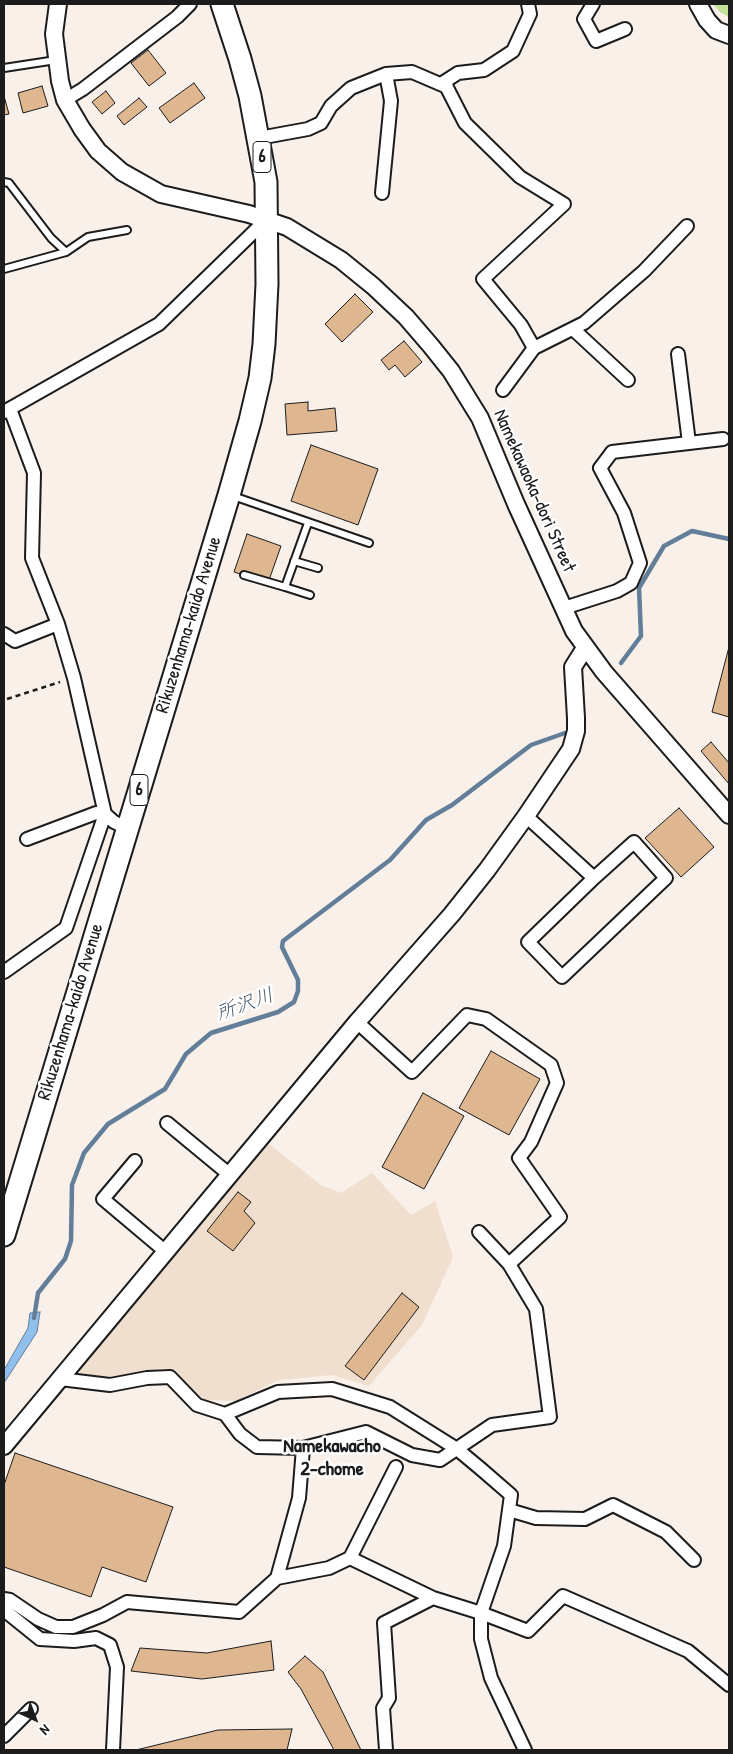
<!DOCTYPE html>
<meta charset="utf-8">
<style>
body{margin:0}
#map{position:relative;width:733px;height:1754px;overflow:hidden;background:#f8f0e9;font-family:"Patrick Hand",sans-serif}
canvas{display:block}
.frame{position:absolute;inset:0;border:5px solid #1c1c1c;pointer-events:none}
.north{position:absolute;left:10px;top:1694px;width:50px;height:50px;-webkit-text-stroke:4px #fff;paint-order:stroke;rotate:137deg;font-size:14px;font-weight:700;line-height:20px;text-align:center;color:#1c1c1c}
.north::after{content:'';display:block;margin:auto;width:18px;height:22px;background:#1c1c1c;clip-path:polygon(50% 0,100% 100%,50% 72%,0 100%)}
</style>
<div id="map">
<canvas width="733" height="1754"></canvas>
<div class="frame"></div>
<div class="north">N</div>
</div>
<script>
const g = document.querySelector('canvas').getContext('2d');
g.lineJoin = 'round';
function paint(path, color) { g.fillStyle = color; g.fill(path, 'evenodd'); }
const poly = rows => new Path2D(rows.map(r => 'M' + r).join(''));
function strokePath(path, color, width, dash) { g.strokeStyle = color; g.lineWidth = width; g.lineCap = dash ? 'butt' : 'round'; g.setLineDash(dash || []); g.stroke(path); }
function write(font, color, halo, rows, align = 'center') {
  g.font = font + ' "Patrick Hand","Klee One",sans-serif'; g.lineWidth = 5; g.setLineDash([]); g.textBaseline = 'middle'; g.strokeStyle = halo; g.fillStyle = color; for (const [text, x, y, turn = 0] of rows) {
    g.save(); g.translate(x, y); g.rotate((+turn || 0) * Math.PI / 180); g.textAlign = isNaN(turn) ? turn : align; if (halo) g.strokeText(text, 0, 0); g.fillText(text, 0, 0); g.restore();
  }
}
const built = poly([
 [269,1144,321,1185,341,1193,372,1173,411,1215,435,1201,453,1257,422,1325,369,1386,332,1375,279,1380,235,1401,206,1400,165,1368,108,1377,80,1377,80,1370]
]);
const green = poly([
 [713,4,729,4,729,17,720,12]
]);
const water = poly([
 [40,1312,37,1332,4,1383,4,1370,28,1328,30,1313,40,1312]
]);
const stream = poly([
 [621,663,641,636,639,588,664,546,692,531,729,539],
 [34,1318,38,1293,65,1259,71,1241,72,1185,84,1153,108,1124,165,1089,186,1054,211,1033,278,1012,294,1002,298,991,298,980,282,947,283,941,390,860,426,820,452,805,531,745,565,733]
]);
const building = poly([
 [148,50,166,73,149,86,131,63,148,50],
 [194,83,205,98,170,123,159,108,194,83],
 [42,86,48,106,23,113,18,93,42,86],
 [106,91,115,103,102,114,92,102,106,91],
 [4,96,9,114,4,115,4,96],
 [139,98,147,107,124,125,117,116,139,98],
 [355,294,373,312,342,342,325,324,355,294],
 [404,341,422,362,405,377,395,365,389,370,381,360,404,341],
 [308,402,308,411,335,408,337,431,287,435,285,404,308,402],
 [311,445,378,469,358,525,291,501,311,445],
 [247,534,281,546,268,583,234,572,247,534],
 [729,647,729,717,712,712,729,647],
 [711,742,729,763,729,784,701,751,711,742],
 [679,808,714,847,681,877,645,838,679,808],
 [491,1051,540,1079,509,1135,459,1108,491,1051],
 [423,1093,464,1116,424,1189,382,1167,423,1093],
 [238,1192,251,1202,244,1211,255,1223,233,1251,207,1231,238,1192],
 [402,1293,419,1307,364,1380,345,1366,402,1293],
 [15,1453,173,1507,146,1582,102,1567,91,1597,4,1567,4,1485,15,1453],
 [271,1641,274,1670,202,1679,131,1671,140,1648,207,1653,271,1641],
 [305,1656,323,1672,361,1750,334,1750,301,1689,288,1672,305,1656],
 [292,1729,287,1750,136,1750,218,1730,292,1729]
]);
const path = poly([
 [7,699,60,682]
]);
const service = poly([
 [4,68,56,60],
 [4,182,9,183,51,238,66,252,88,237,127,230],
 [4,269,66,252],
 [233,496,369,543],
 [294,561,318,568],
 [244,575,285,587,308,523],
 [285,587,310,595]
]);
const minor = poly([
 [593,4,584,19,596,41,625,29],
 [65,100,83,89,177,17,190,4],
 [259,138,308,129,321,123,331,106,351,88,386,74,412,72,447,87],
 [382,193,391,101,386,74],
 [573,329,628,380],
 [534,348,584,323,644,271,687,226],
 [678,354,689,443],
 [503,390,534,348,521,325,483,279,564,204,520,177,465,123,444,82,458,73,484,70,513,51,530,14,528,4],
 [10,409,34,473,32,558,58,624,74,678,105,814,114,822,127,828],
 [4,412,159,324,267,219],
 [564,608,617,591,631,583,640,563,624,513,600,468,612,452,723,439],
 [4,634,15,641,58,624],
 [526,816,594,878],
 [634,842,666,878,562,977,528,942,594,878,634,842],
 [4,972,66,928,105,814,96,813,27,839],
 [167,1123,230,1175],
 [135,1161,103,1199,166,1252],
 [479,1232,509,1264],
 [60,1379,110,1385,147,1378,170,1377,197,1405,225,1414,278,1392,332,1389,390,1407,457,1449,481,1469,511,1495,504,1546,481,1613,481,1639,491,1678,525,1750],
 [225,1414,240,1434,257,1447,303,1448,366,1432,412,1455,440,1460,492,1425,550,1417,536,1309,509,1264,560,1217,519,1158,531,1142,557,1083,551,1065,486,1019,467,1015,412,1072,357,1022],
 [509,1510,536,1518,585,1519,613,1505,666,1532,694,1560],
 [350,1558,433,1598,481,1613,528,1631,563,1596,688,1651,729,1685],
 [277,1578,299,1498,303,1448],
 [4,1599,10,1600,38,1619,56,1627,73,1627,103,1615,127,1602,239,1612,277,1578,329,1568,350,1558,396,1467],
 [4,1610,40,1639,74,1641,96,1638,110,1645,117,1667,113,1750],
 [4,1736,31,1709],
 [386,1750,383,1708,389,1698,384,1623,433,1598]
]);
const tertiary = poly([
 [58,4,54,34,60,81,65,100,82,129,98,151,122,172,161,194,249,214,287,227,341,260,373,286,406,317,431,346,451,371,480,418,516,504,574,631,604,672,729,815],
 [698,4,707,20,716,30,729,35],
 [4,1446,357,1022,452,914,487,870,526,816,571,749,576,731,576,718,573,667,585,648]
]);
const trunk = poly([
 [4,1235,229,495,250,421,260,378,264,344,267,284,266,182,250,96,240,59,222,4]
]);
const shields = [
 [262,157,18],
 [139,790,18]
];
const shieldNames = [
 ["6",262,157],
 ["6",139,790]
];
const streetNames = [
 ["Namekawaoka-dori Street",534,491,66],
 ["Rikuzenhama-kaido Avenue",189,625,-73],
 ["Rikuzenhama-kaido Avenue",71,1012,-73]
];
const waterNames = [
 ["所沢川",245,1005,-20]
];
const neighbourhoodNames = [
 ["Namekawacho",332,1447],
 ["2-chome",332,1470]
];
paint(built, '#f0dfce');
paint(green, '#c5e198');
paint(water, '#91c0ec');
strokePath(water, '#627e99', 1);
strokePath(stream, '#627e99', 4.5);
paint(building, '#deb68f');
strokePath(building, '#1c1c1c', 1);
strokePath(service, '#1c1c1c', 10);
strokePath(minor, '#1c1c1c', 16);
strokePath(tertiary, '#1c1c1c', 20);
strokePath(trunk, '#1c1c1c', 25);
strokePath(path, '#1c1c1c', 2.5, [5, 4]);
strokePath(service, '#fff', 6);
strokePath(minor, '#fff', 12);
strokePath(tertiary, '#fff', 16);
strokePath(trunk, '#fff', 21);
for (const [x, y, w] of shields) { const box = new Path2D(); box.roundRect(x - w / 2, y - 15.5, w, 31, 4); g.fillStyle = '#fff'; g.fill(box); strokePath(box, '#1c1c1c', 1); }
write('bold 18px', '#1c1c1c', null, shieldNames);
write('19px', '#1c1c1c', '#fff', streetNames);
write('italic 20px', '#4b5e6f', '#fff', waterNames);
write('bold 20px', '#1c1c1c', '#fff', neighbourhoodNames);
</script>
